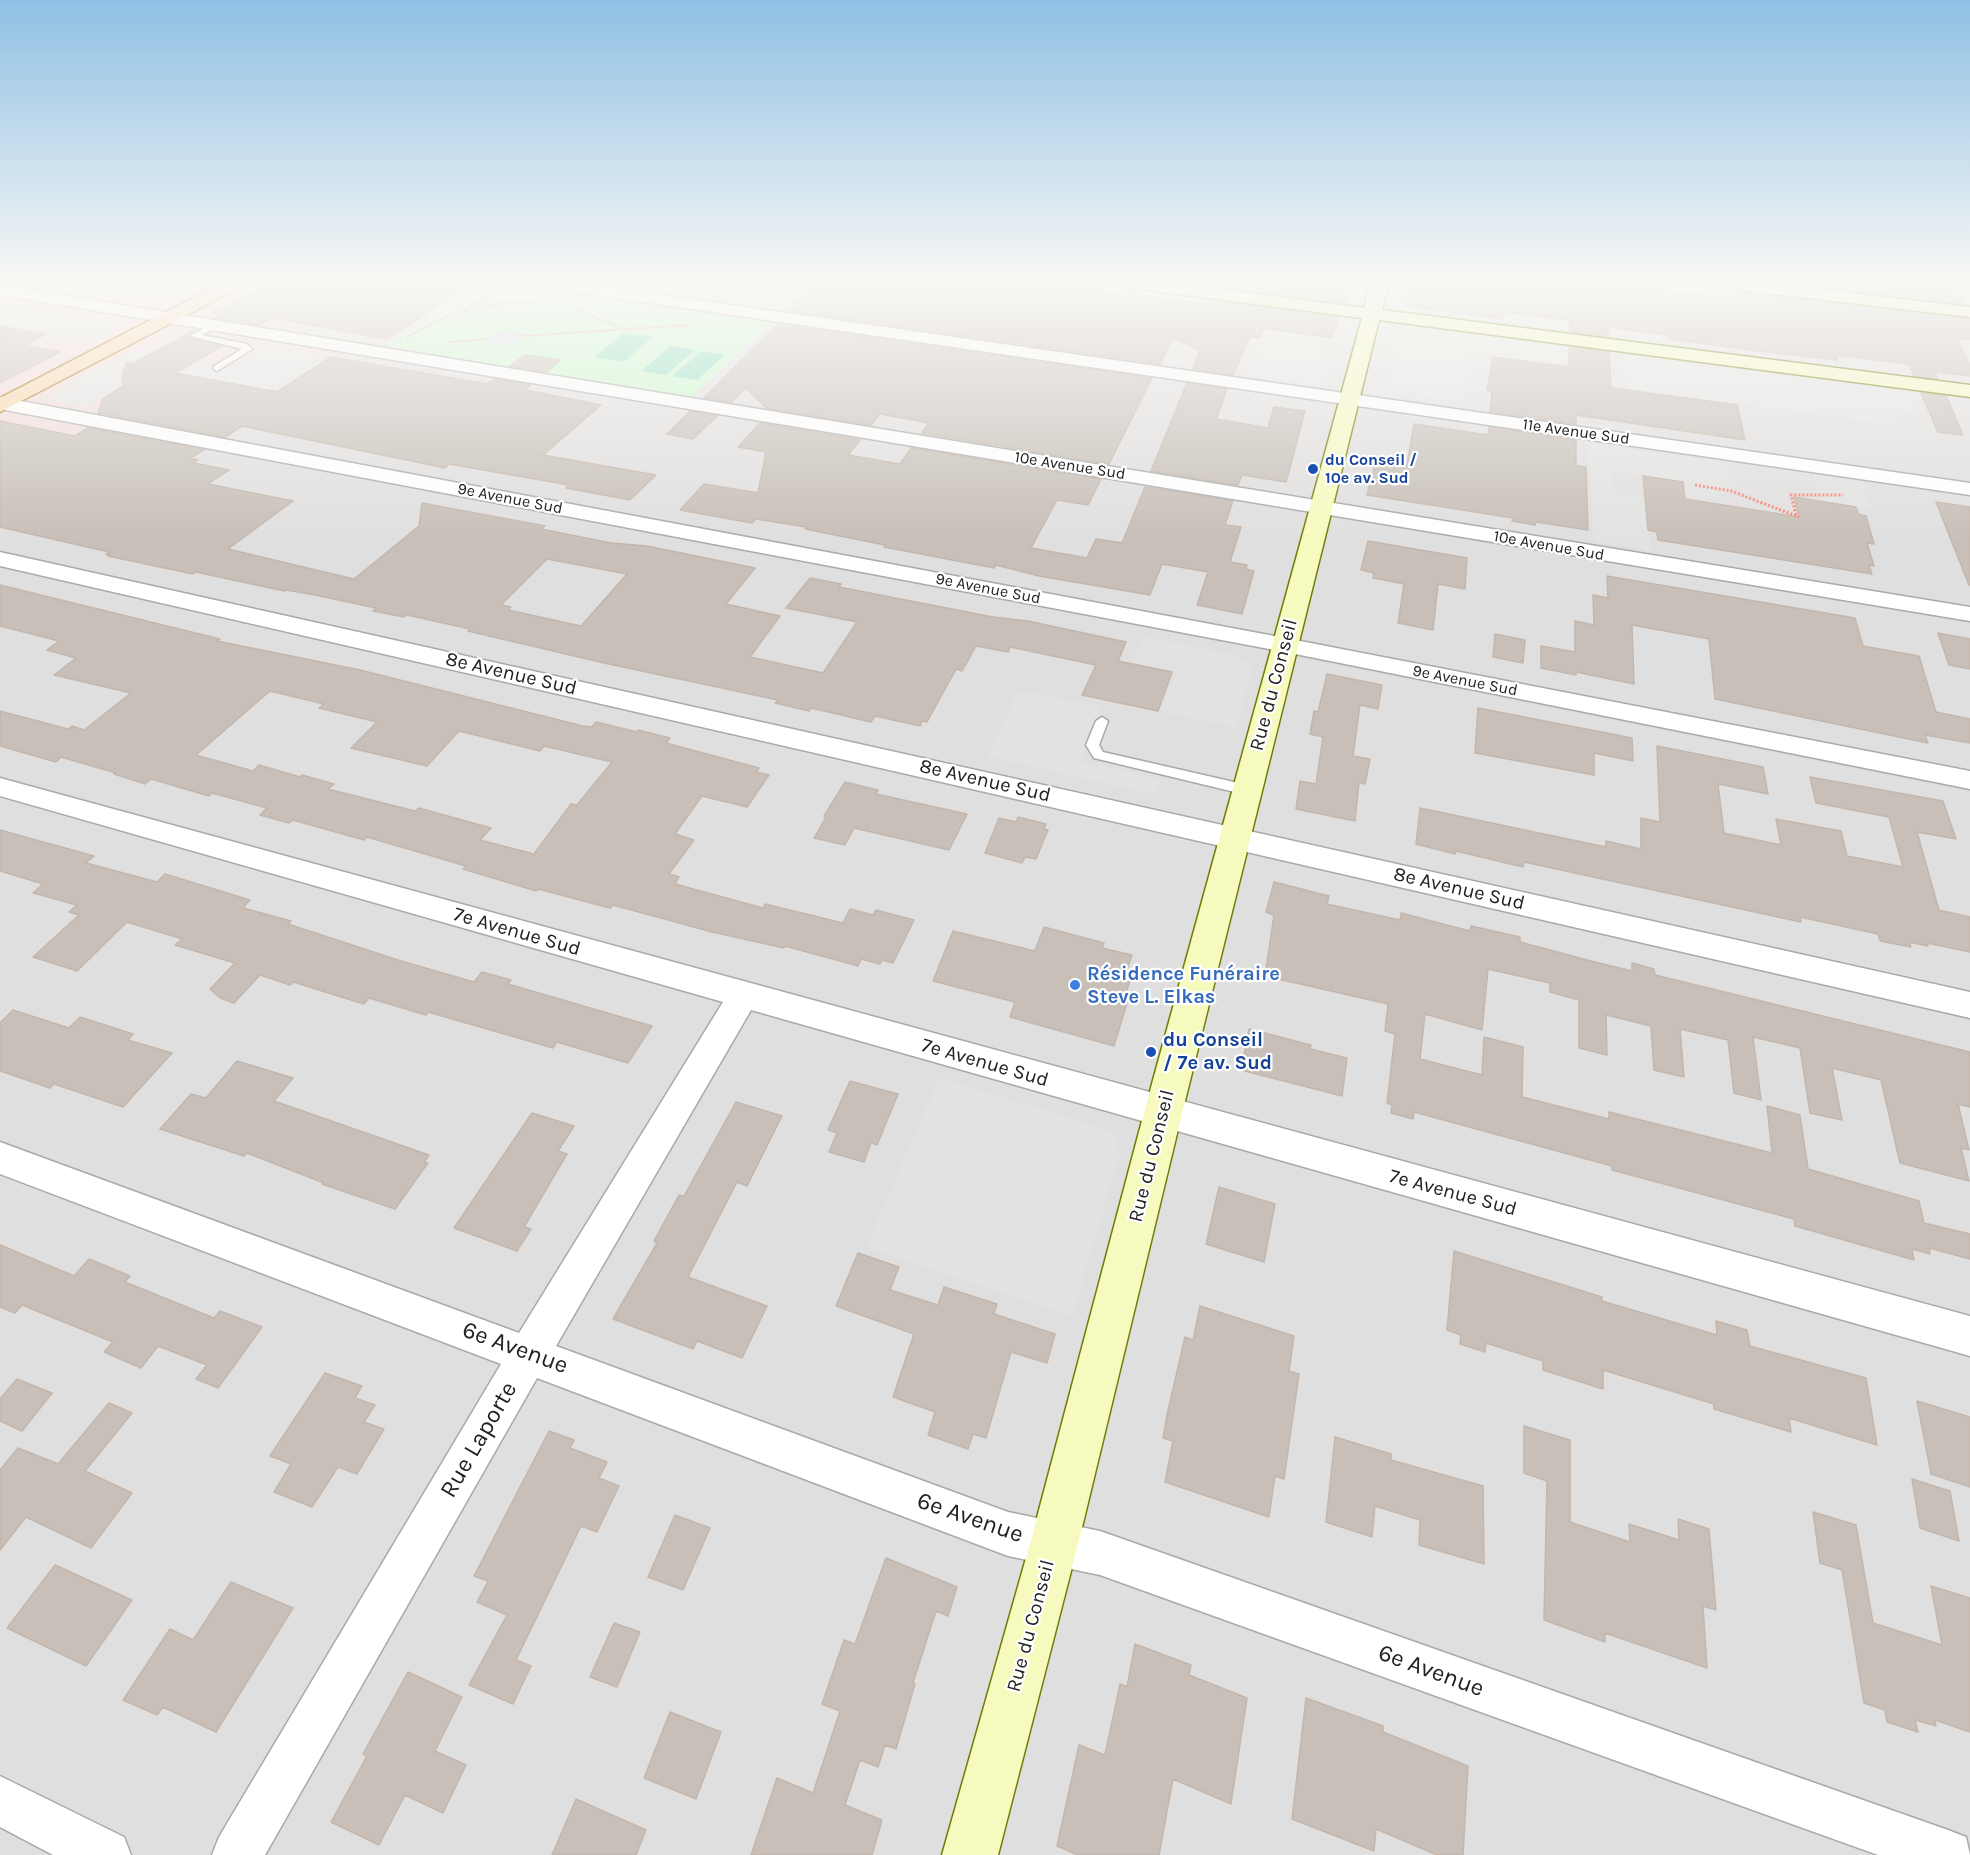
<!DOCTYPE html>
<meta charset="utf-8">
<style>
body{margin:0}
canvas{display:block;background:#f2efe9}
</style>
<canvas width="1970" height="1855"></canvas>
<script>
const g = document.querySelector('canvas').getContext('2d');
g.lineJoin = 'round';
function paint(path, color) { g.fillStyle = color; g.fill(path, 'evenodd'); }
const poly = rows => new Path2D(rows.map(r => 'M' + r).join(''));
function strokePath(path, color, width, dash) { g.strokeStyle = color; g.lineWidth = width; g.lineCap = dash ? 'butt' : 'round'; g.setLineDash(dash || []); g.stroke(path); }
function write(font, color, halo, rows, align = 'center') {
  g.font = font + ' Karla,sans-serif'; g.lineWidth = 4.5; g.setLineDash([]); g.textBaseline = 'middle'; g.strokeStyle = halo; g.fillStyle = color; for (const [text, x, y, turn = 0] of rows) {
    g.save(); g.translate(x, y); g.rotate((+turn || 0) * Math.PI / 180); g.textAlign = isNaN(turn) ? turn : align; if (halo) g.strokeText(text, 0, 0); g.fillText(text, 0, 0); g.restore();
  }
}
const residential = poly([
 [485,282,635,303,662,282,1970,282,1970,1855,0,1855,0,474,176,373,268,390,283,337,352,296,442,310]
]);
const commercial = poly([
 [0,282,485,282,442,310,352,296,284,336,339,346,268,390,176,373,0,474],
 [499,282,661,282,635,303]
]);
const park = poly([
 [485,282,499,282,771,323,691,397,387,346]
]);
const pitch = poly([
 [624,333,653,337,624,362,594,357],
 [671,346,695,350,666,375,641,371],
 [701,351,725,355,697,380,672,376]
]);
const parking = poly([
 [77,282,207,282,164,304,66,287],
 [7,303,127,324,93,342,0,325,0,307],
 [1281,331,1323,337,1318,354,1334,357,1325,386,1250,375,1266,336,1279,338],
 [1403,331,1472,340,1473,335,1610,354,1611,370,1575,366,1575,368,1469,353,1462,401,1390,391],
 [274,347,323,356,268,390,116,361,139,349,230,366,260,349,269,350],
 [1626,356,1917,393,1918,395,1914,395,1917,407,1891,424,1629,389],
 [113,362,134,366,115,377,125,379,117,384,120,385,109,391,112,392,85,407,47,400,51,395],
 [1589,443,1726,463,1731,491,1702,501,1685,499,1683,482,1612,471,1613,492,1645,497,1651,551,1593,541],
 [1814,475,1863,483,1872,509,1821,501],
 [1144,636,1237,655,1249,663,1251,676,1236,728,1161,712,1176,671,1133,662],
 [1019,690,1103,707,1081,761,1160,779,1155,795,987,756],
 [939,1078,1101,1127,1116,1136,1120,1155,1072,1317,866,1247]
]);
const plaza = poly([
 [503,330,517,331,522,336,518,341,505,345,491,344,487,341,490,335]
]);
const building = poly([
 [272,282,394,282,458,292,387,339,273,318,258,325,216,318,222,315,214,313,272,282],
 [816,282,1032,282,1212,304,1213,301,1339,317,1332,338,1264,328,1260,338,1250,337,1233,375,1193,369,1200,350,1173,338,1160,364,792,311,799,305,793,304,816,282],
 [1223,282,1309,282,1350,288,1344,303,1220,287,1223,282],
 [1412,282,1478,290,1479,282,1598,282,1735,299,1733,291,1970,319,1970,339,1957,338,1970,365,1970,376,1935,372,1938,379,1914,376,1909,364,1836,355,1838,360,1751,350,1669,339,1668,335,1608,327,1608,337,1570,332,1570,320,1504,312,1503,319,1406,306,1412,282],
 [1777,282,1920,282,1953,286,1964,304,1777,282],
 [778,324,1152,378,1109,464,922,433,929,423,880,414,871,425,766,408,746,388,731,402,704,398,778,324],
 [0,326,46,334,24,345,60,352,0,383,0,326],
 [195,330,188,337,222,346,175,373,277,392,331,357,487,384,494,379,531,385,525,390,601,405,543,455,656,475,630,500,566,488,569,485,449,464,445,468,242,426,225,437,98,413,103,399,124,385,122,381,126,363,132,364,195,330],
 [1569,347,1609,352,1611,388,1737,405,1745,440,1576,415,1576,424,1490,412,1492,391,1487,390,1493,357,1569,367,1569,347],
 [525,355,560,360,547,372,510,366,525,355],
 [1187,383,1227,389,1216,419,1268,428,1274,407,1305,411,1286,482,1242,475,1238,485,1151,471,1187,383],
 [1921,393,1946,396,1963,435,1938,432,1921,393],
 [690,411,717,416,693,439,667,434,690,411],
 [0,421,75,436,88,428,204,450,190,458,198,460,194,463,229,470,208,484,293,501,228,549,354,579,419,526,422,503,545,526,541,529,611,543,647,546,755,568,726,604,780,616,750,657,823,673,857,622,786,608,810,578,841,584,839,587,993,617,1028,621,1126,642,1118,661,1172,672,1158,711,1082,695,1096,665,1010,647,1008,652,976,646,962,671,956,669,927,722,922,721,920,726,875,716,871,722,811,708,809,711,775,703,778,700,604,663,468,631,470,629,407,615,404,617,373,611,376,608,315,595,286,590,284,591,196,572,193,574,108,556,110,555,106,554,109,552,0,527,0,421],
 [547,559,627,574,581,626,508,610,511,607,501,605,547,559],
 [760,423,860,440,848,455,900,464,911,448,1101,479,1088,505,1057,500,1031,548,1087,558,1096,539,1122,543,1145,487,1233,501,1225,525,1241,527,1230,562,1247,565,1246,569,1254,571,1242,614,1197,605,1208,572,1162,564,1150,595,1039,576,996,565,994,568,884,547,885,545,805,529,806,527,756,519,752,523,680,510,704,484,758,493,766,452,738,447,760,423],
 [1414,424,1488,435,1489,427,1576,440,1576,466,1586,467,1588,530,1536,522,1535,525,1512,521,1513,518,1367,495,1376,460,1407,465,1414,424],
 [1643,476,1683,482,1685,499,1799,517,1794,497,1856,507,1858,514,1866,516,1874,544,1867,543,1874,566,1869,565,1872,574,1658,540,1657,532,1648,530,1643,476],
 [1936,502,1970,507,1970,585,1969,585,1936,502],
 [1368,541,1467,558,1465,589,1438,584,1433,630,1398,623,1404,584,1373,578,1374,573,1361,570,1368,541],
 [1607,576,1855,618,1863,646,1919,656,1936,712,1970,719,1970,743,1925,735,1928,743,1715,699,1709,639,1632,625,1634,684,1576,672,1576,675,1541,668,1541,646,1575,652,1575,621,1594,625,1593,595,1608,598,1607,576],
 [0,585,220,639,217,641,360,670,583,726,592,727,596,722,637,732,638,730,670,738,666,743,759,768,756,772,769,775,747,807,702,796,675,834,694,840,669,874,679,877,675,884,763,908,765,904,843,923,850,909,873,915,876,910,914,920,893,963,882,960,880,964,861,959,858,966,785,946,784,948,712,932,613,905,610,908,538,889,536,891,463,869,466,866,367,837,364,840,293,820,289,823,260,815,267,808,212,793,209,796,151,779,145,784,114,774,116,773,61,757,56,762,0,746,0,711,68,729,72,726,84,730,131,693,54,675,76,658,47,650,59,641,0,626,0,585],
 [270,691,324,704,319,708,377,722,351,748,427,766,459,731,540,751,544,746,612,762,577,805,571,804,534,854,480,840,491,828,419,808,415,811,328,789,334,784,302,775,300,777,259,765,253,771,196,755,270,691],
 [1938,633,1970,639,1970,669,1949,665,1938,633],
 [1495,634,1525,640,1523,663,1493,657,1495,634],
 [1327,674,1382,685,1378,709,1360,705,1353,756,1370,759,1365,784,1359,782,1355,821,1296,809,1300,781,1316,784,1323,737,1310,734,1314,711,1318,712,1327,674],
 [1478,708,1632,738,1633,761,1594,753,1594,775,1475,753,1478,708],
 [1657,746,1763,767,1768,794,1718,784,1724,833,1781,845,1776,819,1841,831,1847,856,1903,867,1889,817,1816,803,1810,777,1943,801,1956,839,1917,832,1939,910,1970,917,1970,952,1927,943,1928,946,1909,942,1911,947,1880,941,1878,934,1800,917,1801,922,1524,862,1523,867,1456,851,1455,854,1416,844,1420,808,1606,847,1606,841,1641,849,1641,818,1660,822,1657,746],
 [845,782,878,790,876,794,967,814,949,850,854,828,845,845,814,838,826,817,824,816,845,782],
 [1018,817,1046,824,1044,829,1048,830,1036,859,1025,857,1022,863,985,853,999,818,1016,822,1018,817],
 [0,830,94,856,86,863,157,882,165,874,250,900,243,908,291,921,288,924,401,961,474,982,482,972,511,980,508,984,652,1026,628,1063,557,1042,553,1048,428,1012,426,1015,369,998,364,1004,293,982,290,985,260,975,234,1003,220,998,210,989,235,963,175,945,182,939,127,922,77,971,33,957,79,915,69,912,77,905,33,893,43,884,0,871,0,830],
 [1274,882,1329,896,1327,904,1400,920,1401,913,1470,931,1471,926,1520,937,1520,942,1587,960,1632,971,1632,963,1654,969,1655,975,1970,1052,1970,1107,1958,1104,1969,1150,1961,1148,1969,1181,1900,1163,1881,1080,1832,1068,1842,1120,1810,1113,1800,1048,1753,1037,1761,1100,1734,1093,1728,1040,1680,1029,1684,1077,1654,1070,1651,1026,1606,1015,1607,1055,1579,1048,1579,1000,1550,992,1550,983,1488,969,1482,1030,1425,1014,1420,1059,1482,1075,1484,1037,1523,1047,1522,1097,1609,1119,1609,1112,1772,1153,1767,1106,1800,1115,1808,1169,1919,1201,1924,1223,1970,1234,1970,1259,1929,1248,1930,1254,1912,1249,1914,1260,1795,1226,1794,1219,1612,1170,1612,1166,1414,1112,1413,1119,1391,1113,1392,1105,1387,1103,1395,1034,1385,1031,1388,1004,1265,976,1274,915,1266,912,1274,882],
 [1044,927,1104,943,1102,948,1132,955,1127,970,1133,972,1124,999,1128,1000,1114,1046,1010,1017,1015,1002,933,981,953,931,1035,951,1044,927],
 [13,1010,69,1028,80,1017,133,1034,128,1040,172,1053,123,1107,54,1084,50,1088,0,1071,0,1023,13,1010],
 [1249,1029,1311,1045,1310,1049,1347,1058,1342,1096,1241,1070,1249,1029],
 [237,1061,293,1078,274,1101,429,1155,424,1162,428,1163,395,1209,322,1184,324,1183,247,1153,244,1156,160,1129,191,1094,206,1098,237,1061],
 [850,1081,898,1094,877,1145,871,1143,864,1162,829,1152,837,1133,828,1130,850,1081],
 [736,1102,782,1116,747,1186,737,1182,688,1277,767,1306,742,1358,697,1341,693,1349,613,1319,657,1243,654,1241,679,1195,684,1196,736,1102],
 [532,1113,574,1126,558,1151,567,1154,524,1227,531,1229,517,1251,454,1228,532,1113],
 [1219,1187,1275,1204,1264,1262,1206,1244,1219,1187],
 [0,1245,74,1276,89,1259,130,1276,125,1282,214,1318,220,1311,262,1327,218,1388,196,1379,207,1365,158,1346,141,1368,104,1352,113,1342,22,1305,15,1313,0,1307,0,1245],
 [1454,1251,1602,1297,1602,1301,1717,1335,1716,1321,1747,1330,1750,1346,1866,1378,1877,1445,1789,1418,1791,1432,1714,1409,1714,1404,1603,1370,1603,1389,1543,1370,1543,1361,1486,1343,1485,1352,1460,1344,1461,1335,1447,1330,1454,1251],
 [858,1253,899,1267,890,1290,938,1305,944,1287,997,1304,994,1314,1055,1334,1047,1363,1011,1352,986,1438,973,1434,968,1449,928,1435,935,1412,893,1397,914,1334,836,1306,858,1253],
 [1200,1306,1294,1336,1289,1371,1299,1374,1284,1479,1275,1476,1269,1517,1165,1482,1173,1441,1163,1438,1167,1415,1185,1337,1193,1340,1200,1306],
 [325,1373,362,1386,355,1398,375,1405,364,1422,384,1429,357,1474,338,1467,312,1507,274,1492,291,1464,270,1456,325,1373],
 [17,1379,52,1393,22,1431,0,1421,0,1399,17,1379],
 [1917,1401,1970,1417,1970,1487,1931,1474,1917,1401],
 [109,1403,132,1413,85,1471,132,1493,91,1548,26,1517,0,1550,0,1470,18,1448,58,1464,109,1403],
 [1524,1426,1570,1440,1570,1522,1630,1542,1629,1524,1679,1540,1678,1519,1709,1529,1716,1610,1703,1606,1707,1668,1605,1633,1605,1642,1544,1620,1547,1481,1524,1473,1524,1426],
 [549,1431,574,1440,570,1448,607,1462,599,1478,619,1486,597,1532,581,1526,516,1660,531,1666,513,1704,469,1685,507,1615,477,1602,488,1581,474,1576,549,1431],
 [1335,1437,1391,1454,1391,1460,1483,1486,1484,1564,1419,1545,1420,1520,1375,1506,1372,1537,1326,1522,1335,1437],
 [1912,1479,1950,1491,1959,1541,1920,1528,1912,1479],
 [1813,1512,1856,1525,1873,1623,1942,1645,1931,1586,1970,1598,1970,1732,1935,1720,1936,1726,1915,1720,1918,1732,1887,1722,1885,1710,1864,1703,1842,1570,1820,1563,1813,1512],
 [675,1515,710,1528,683,1590,648,1577,675,1515],
 [886,1558,957,1587,948,1616,936,1611,913,1683,915,1684,896,1749,885,1745,878,1767,860,1760,845,1805,882,1820,872,1855,751,1855,777,1778,813,1793,840,1711,822,1704,844,1640,855,1644,886,1558],
 [55,1565,132,1600,86,1666,7,1628,55,1565],
 [231,1582,293,1608,216,1732,163,1707,157,1715,123,1700,170,1629,193,1640,231,1582],
 [614,1623,640,1632,617,1687,590,1677,614,1623],
 [1135,1644,1191,1665,1189,1675,1247,1698,1231,1804,1173,1779,1159,1855,1078,1855,1057,1846,1079,1745,1105,1755,1120,1684,1127,1687,1135,1644],
 [408,1672,462,1697,435,1751,466,1765,443,1813,405,1795,379,1845,331,1822,367,1756,363,1754,408,1672],
 [1306,1698,1383,1726,1383,1732,1468,1766,1463,1855,1437,1855,1376,1829,1374,1851,1292,1819,1306,1698],
 [670,1712,721,1732,696,1799,644,1778,670,1712],
 [576,1799,646,1830,636,1855,552,1855,576,1799]
]);
const pathFar1 = poly([
 [482,298,500,304],
 [577,309,620,328],
 [464,311,500,304,538,303],
 [522,336,689,325],
 [407,338,435,321,464,311,482,298,478,288,486,282],
 [449,342,486,339]
]);
const path = poly([
 [1695,485,1731,491,1799,517],
 [1796,515,1791,495,1843,495]
]);
const lane = poly([
 [213,323,217,325,216,327,202,335,247,344,252,349,217,371,213,368,214,366,242,349,190,336,213,323],
 [1102,717,1108,721,1099,745,1103,752,1247,785,1254,790,1247,795,1094,758,1086,745,1096,721,1102,717]
]);
const street = poly([
 [532,282,572,282,1970,483,1970,495,540,287,532,282],
 [0,285,1970,607,1970,621,0,295,0,285],
 [0,397,1285,638,1970,771,1970,789,1285,652,0,409,0,397],
 [0,552,1970,992,1970,1018,0,566,0,552],
 [0,778,1970,1316,1970,1356,751,1010,556,1346,1008,1512,1100,1531,1948,1830,1966,1837,1970,1855,1878,1855,1100,1575,1008,1556,537,1378,265,1855,212,1855,219,1837,501,1364,0,1174,0,1142,519,1333,723,1002,0,796,0,778],
 [0,1776,124,1837,131,1855,53,1855,0,1827,0,1776]
]);
const secondary = poly([
 [1115,282,1164,282,1364,308,1371,282,1389,282,1382,310,1970,385,1970,397,1379,320,1182,1113,1078,1544,998,1855,942,1855,1030,1544,1144,1113,1362,318,1124,287,1118,286,1115,282],
 [1705,282,1758,282,1970,307,1970,317,1714,287,1708,286,1705,282]
]);
const primary = poly([
 [224,282,246,282,243,286,0,412,0,398,224,282]
]);
const markers = [
 [1313,469,6,"#1a4fb4"],
 [1075,985,6,"#3f7fe0"],
 [1151,1052,6,"#1a4fb4"]
];
const farStreetnames = [
 ["11e Avenue Sud",1576,432,8],
 ["10e Avenue Sud",1070,466,9],
 ["9e Avenue Sud",510,499,11],
 ["10e Avenue Sud",1549,546,10],
 ["9e Avenue Sud",988,589,11],
 ["9e Avenue Sud",1465,681,11]
];
const farTransitnames = [
 ["du Conseil /",1325,460],
 ["10e av. Sud",1325,478]
];
const streetNames = [
 ["8e Avenue Sud",511,674,13],
 ["Rue du Conseil",1274,685,-75],
 ["8e Avenue Sud",985,781,13],
 ["8e Avenue Sud",1459,889,13],
 ["7e Avenue Sud",517,932,16],
 ["7e Avenue Sud",985,1063,16],
 ["Rue du Conseil",1152,1156,-76],
 ["7e Avenue Sud",1453,1193,15],
 ["Rue du Conseil",1031,1626,-75]
];
const shopNames = [
 ["Résidence Funéraire",1087,974],
 ["Steve L. Elkas",1087,997]
];
const transitNames = [
 ["du Conseil",1163,1040],
 ["/ 7e av. Sud",1163,1063]
];
const nearStreetnames = [
 ["6e Avenue",515,1348,20],
 ["Rue Laporte",479,1440,-60],
 ["6e Avenue",970,1518,19],
 ["6e Avenue",1431,1671,20]
];
paint(residential, '#e0dfdf');
paint(commercial, '#f2dad9');
paint(park, '#c8facc');
paint(pitch, '#88e0be');
paint(parking, '#e2e2e2');
paint(plaza, '#dddde8');
paint(building, '#c7bfb8');
strokePath(building, '#c4b6ab', 1.5);
strokePath(lane, '#a9a9a9', 3);
strokePath(street, '#a9a9a9', 3);
strokePath(secondary, '#707d05', 3);
strokePath(primary, '#a06b00', 3);
strokePath(pathFar1, '#fa8072', 2, [1.5, 1.5]);
strokePath(path, '#fa8072', 3, [2, 2]);
paint(lane, '#fff');
paint(street, '#fff');
paint(secondary, '#f7fabf');
paint(primary, '#fcd6a4');
const sky = g.createLinearGradient(0, 0, 0, 542);
sky.addColorStop(0, '#8fc0e4');
sky.addColorStop(0.52, '#f9f8f5');
sky.addColorStop(1, '#f9f8f500');
g.fillStyle = sky;
g.fillRect(0, 0, 1970, 542);
for (const [x, y, r, color] of markers) { const dot = new Path2D(); dot.arc(x, y, r, 0, 2 * Math.PI); g.fillStyle = color; g.fill(dot); strokePath(dot, '#fff', 2); }
write('16px', '#222', '#fff', farStreetnames);
write('bold 16px', '#164399', '#fff', farTransitnames, 'left');
write('20px', '#222', '#fff', streetNames);
write('bold 20px', '#366cbe', '#fff', shopNames, 'left');
write('bold 20px', '#164399', '#fff', transitNames, 'left');
write('24px', '#222', '#fff', nearStreetnames);
</script>
